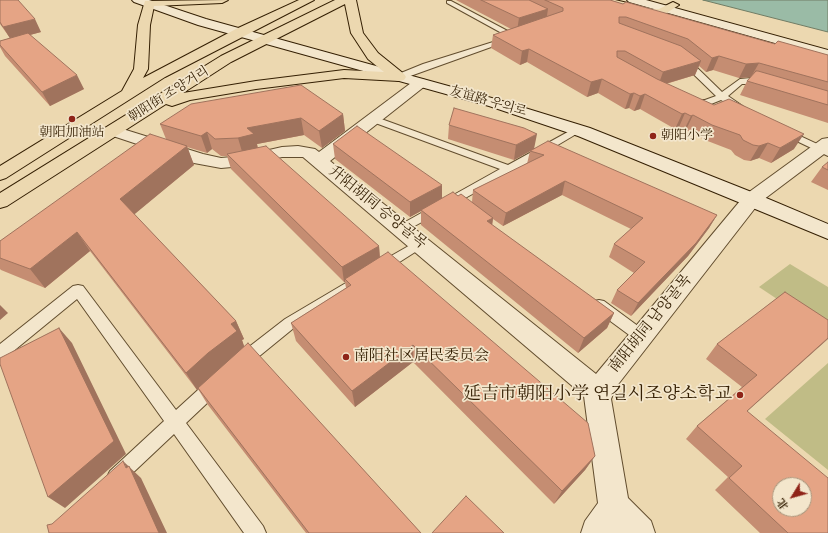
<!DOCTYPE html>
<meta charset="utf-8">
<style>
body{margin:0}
#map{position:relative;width:828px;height:533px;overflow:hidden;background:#ecd8b0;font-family:"IM FELL DW Pica","Noto Serif SC",serif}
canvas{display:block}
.north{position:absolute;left:772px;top:477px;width:40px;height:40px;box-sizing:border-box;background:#f3e6cc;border:1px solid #a7967c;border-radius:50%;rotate:233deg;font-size:11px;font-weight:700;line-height:16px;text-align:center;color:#341f03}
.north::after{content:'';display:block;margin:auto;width:14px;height:18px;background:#8f2418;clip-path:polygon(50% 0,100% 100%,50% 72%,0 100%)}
</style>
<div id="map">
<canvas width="828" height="533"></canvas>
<div class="north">北</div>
</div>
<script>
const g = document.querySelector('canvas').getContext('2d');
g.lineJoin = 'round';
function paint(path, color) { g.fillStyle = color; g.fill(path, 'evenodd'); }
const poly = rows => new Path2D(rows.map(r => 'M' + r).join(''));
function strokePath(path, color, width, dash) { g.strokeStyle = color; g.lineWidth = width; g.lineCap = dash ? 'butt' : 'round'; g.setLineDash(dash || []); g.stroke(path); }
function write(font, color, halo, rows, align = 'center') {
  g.font = font + ' "IM FELL DW Pica","Noto Serif SC","Noto Serif KR",serif'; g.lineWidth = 3.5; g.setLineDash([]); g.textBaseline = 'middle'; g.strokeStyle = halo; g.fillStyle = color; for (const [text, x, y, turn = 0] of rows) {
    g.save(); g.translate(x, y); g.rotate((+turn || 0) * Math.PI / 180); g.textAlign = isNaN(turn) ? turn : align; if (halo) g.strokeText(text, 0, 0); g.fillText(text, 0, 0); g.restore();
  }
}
const green = poly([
 [790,264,828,287,828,333,759,287],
 [828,363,828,470,765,419]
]);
const water = poly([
 [703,0,828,0,828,32,703,0]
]);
const lane = poly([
 [447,1,451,1,519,37,402,79,396,79,396,75,423,64,509,37,447,3,447,1],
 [680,57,686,57,722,92,740,79,751,78,769,85,765,88,751,84,742,84,728,96,744,107,746,109,741,112,721,100,706,106,689,104,689,100,705,100,716,96,680,61,680,57],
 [373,116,508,165,575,128,581,128,583,130,514,171,402,233,398,232,396,229,398,226,500,169,370,121,370,117,373,116],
 [785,129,828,149,828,156,782,134,780,132,785,129],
 [419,240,423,241,425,244,423,247,387,270,377,270,375,267,377,264,419,240],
 [361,274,366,275,368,279,366,283,295,327,246,367,241,369,236,367,233,362,236,357,285,319,361,274],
 [78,285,83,286,176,410,210,379,216,377,222,379,224,384,222,389,186,423,263,526,266,533,244,533,174,434,122,483,116,486,110,483,107,477,110,471,164,421,77,299,5,358,0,359,0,344,73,286,78,285],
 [599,300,604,301,646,332,648,336,646,340,641,342,636,340,594,309,592,305,594,301,599,300]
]);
const street = poly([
 [420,79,425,80,427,83,425,86,330,161,596,374,745,195,822,139,828,138,828,151,759,203,616,387,611,399,628,498,651,521,655,533,581,533,585,521,598,503,584,396,303,157,282,157,243,166,221,168,194,163,107,134,105,131,107,128,113,126,203,154,221,158,243,156,282,147,298,146,315,149,319,152,415,80,420,79]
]);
const secondary = poly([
 [132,0,149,0,206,19,499,100,590,128,759,195,828,224,828,239,578,136,489,106,198,25,134,2,132,0],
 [627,0,646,0,828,50,828,58,629,2,627,0]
]);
const primary = poly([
 [228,0,222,3,154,6,150,25,148,69,143,78,236,29,299,0,314,0,165,77,6,178,0,180,0,166,122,91,134,69,138,25,145,1,228,0],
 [335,0,356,0,363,33,378,53,404,74,406,77,404,80,399,81,344,78,256,89,190,100,172,106,166,104,7,206,0,208,0,193,221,56,335,0],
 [345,4,351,33,368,59,384,72,344,70,256,81,183,93,231,62,345,4],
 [594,0,615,0,653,9,659,9,673,2,679,5,665,14,653,15,596,2,594,0]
]);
const wall = poly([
 [0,0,41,32,30,35,84,89,50,106,5,56,0,47,0,41,10,38,0,24],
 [456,0,610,0,623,4,775,44,828,55,828,123,740,95,747,81,751,77,739,78,713,70,706,72,699,66,695,75,666,84,794,149,771,163,759,158,750,161,744,160,735,155,731,150,705,140,686,130,684,130,679,127,675,129,640,109,634,111,629,108,625,109,598,93,587,97,527,62,520,65,491,48,493,35,511,29],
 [343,114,345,131,322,148,304,135,257,144,258,148,379,246,380,257,595,456,585,470,554,504,413,362,355,407,296,341,291,323,346,288,345,282,344,282,231,169,227,156,221,156,212,149,207,153,187,147,194,165,134,214,236,321,244,339,242,340,244,346,421,533,306,533,208,405,198,389,197,390,90,251,45,288,1,270,0,269,0,241,166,139,160,124],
 [449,125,534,149,717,215,709,228,688,256,631,316,611,303,617,290,634,273,609,257,614,244,631,229,562,195,503,226,493,219,492,225,614,313,607,328,578,353,421,225,421,211,410,217,335,159,333,144,442,198,458,196,472,202,473,190,527,164,530,151,514,160,448,139],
 [828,162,828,190,811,182,822,167],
 [785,292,747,411,828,533,760,533,715,490,728,477,686,439,697,426,742,387,706,359,717,344]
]);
const shadedWall = poly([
 [548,9,546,22,517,31,519,18],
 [35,19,41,32,11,40,3,27],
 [529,49,527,62,520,65,522,51],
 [719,56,713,70,706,72,712,58],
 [701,61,695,75,658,86,663,72],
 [759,63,751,77,739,78,746,64],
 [77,75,84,89,50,106,42,92],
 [602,79,598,93,587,97,591,82],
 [634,93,629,108,625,109,630,94],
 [645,94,640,109,634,111,640,96],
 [685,113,679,127,675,129,682,114],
 [343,114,345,131,322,148,319,131],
 [693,115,686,130,684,130,691,116],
 [301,118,304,135,257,144,258,151,243,155,238,138,247,128],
 [207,132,212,149,207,153,201,136],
 [537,134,534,149,514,160,516,145],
 [804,134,794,149,771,163,780,148],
 [768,143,759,158,750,161,759,146],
 [187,146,194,165,130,218,120,199],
 [565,181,562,195,503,226,506,213],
 [442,185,442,200,421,210,421,211,410,217,410,202],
 [717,215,709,228,688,256,631,316,638,303],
 [493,218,491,233,487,221],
 [77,232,90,251,45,288,30,269],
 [379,246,380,261,345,279,345,282,344,282,342,267],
 [0,305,8,313,0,320],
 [614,313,607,328,578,353,584,338],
 [236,321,244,339,242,340,245,349,217,371,197,390,186,373,231,324],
 [59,328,72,343,126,454,65,508,48,497],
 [828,338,828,339,733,424,747,411],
 [413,345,413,362,355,407,352,391],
 [595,456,585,470,554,504,562,491],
 [123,461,141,478,167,533,159,533]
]);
const building = poly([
 [0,0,18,0,35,19,3,27,0,22,0,0],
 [481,0,529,0,548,9,519,18,481,0],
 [545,0,610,0,623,4,626,2,775,44,778,41,828,55,828,82,759,63,746,64,719,56,712,58,688,39,626,17,619,17,619,23,681,46,701,61,663,72,625,51,617,51,617,57,657,79,714,105,729,99,804,134,780,148,768,143,759,146,753,145,743,140,740,135,712,125,693,115,691,116,685,113,682,114,645,94,640,96,634,93,630,94,602,79,591,82,529,49,522,51,493,35,563,11,563,8,545,0],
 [28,33,77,75,42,92,0,45,0,41,28,33],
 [756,71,758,71,828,91,828,105,747,81,756,71],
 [301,85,343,114,319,131,301,118,247,128,254,134,238,138,215,139,207,132,201,136,160,124,191,104,301,85],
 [454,108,524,128,537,134,516,145,449,125,454,108],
 [357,126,442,185,410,202,333,144,357,126],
 [150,134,187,146,120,199,236,321,231,324,237,331,208,353,186,373,77,232,30,269,0,258,0,241,150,134],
 [548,141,717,215,696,243,638,303,617,290,645,262,614,244,643,218,565,181,506,213,473,190,544,155,530,151,548,141],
 [266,146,379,246,342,267,227,154,266,146],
 [828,162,828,170,822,167,828,162],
 [453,192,458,196,461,194,493,218,487,221,614,313,584,338,421,210,453,192],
 [388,252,588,423,595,456,562,491,413,345,352,391,291,323,351,285,345,279,388,252],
 [785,292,828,320,828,338,747,411,828,478,828,533,788,533,729,478,742,466,697,426,757,375,717,344,785,292],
 [780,485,804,485,804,509,780,509,780,485],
 [59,328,114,441,48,497,0,364,0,358,59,328],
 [248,343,421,533,309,533,198,388,248,343],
 [123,461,126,468,129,466,159,533,49,533,47,525,52,524,123,461],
 [466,496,504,533,432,533,466,496]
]);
const markers = [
 [72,119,4,"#8f2418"],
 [653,136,4,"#8f2418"],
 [346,357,4,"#8f2418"],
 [740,395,4,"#8f2418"]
];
const farStreetnames = [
 ["朝阳街 조양거리",169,95,-32],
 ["友谊路 우의로",488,102,16]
];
const farPoinames = [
 ["朝阳加油站",72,133],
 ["朝阳小学",661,136,"left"]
];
const streetNames = [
 ["升阳胡同 승양골목",377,208,39],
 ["南阳胡同 남양골목",651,324,-51]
];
const poiNames = [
 ["南阳社区居民委员会",354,357]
];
const nearPoinames = [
 ["延吉市朝阳小学 연길시조양소학교",732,395]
];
paint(green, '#c0bc86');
paint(water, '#9abba6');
strokePath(water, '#717d65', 1);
strokePath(lane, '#624d2e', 2);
strokePath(street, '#624d2e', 2);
strokePath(secondary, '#341f03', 2);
strokePath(primary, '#341f03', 2);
paint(lane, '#f3e6cc');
paint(street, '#f3e6cc');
paint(secondary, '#f3e6cc');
paint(primary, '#ecd8b0');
paint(wall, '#c58d72');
paint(shadedWall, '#a0735d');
paint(building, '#e5a485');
strokePath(building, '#a0735d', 1);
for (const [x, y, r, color] of markers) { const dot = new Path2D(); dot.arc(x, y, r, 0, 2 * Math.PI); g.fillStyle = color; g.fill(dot); strokePath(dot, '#f3e6cc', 1.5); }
write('13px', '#341f03', '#f3e6cc', farStreetnames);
write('13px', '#341f03', '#f3e6cc', farPoinames);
write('15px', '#341f03', '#f3e6cc', streetNames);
write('15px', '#341f03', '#f3e6cc', poiNames, 'left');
write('18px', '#341f03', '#f3e6cc', nearPoinames, 'right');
</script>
